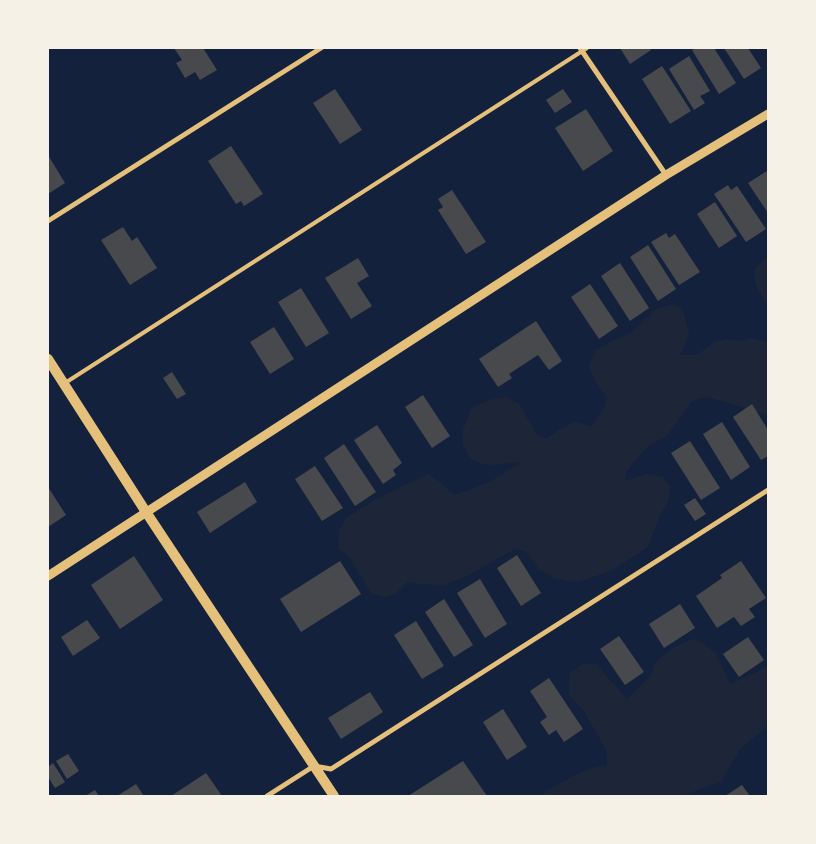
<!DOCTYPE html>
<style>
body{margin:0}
#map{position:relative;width:816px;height:844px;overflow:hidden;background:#14213d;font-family:"Archivo Narrow",sans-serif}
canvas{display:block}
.frame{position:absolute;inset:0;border:49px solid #f6f1e7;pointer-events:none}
</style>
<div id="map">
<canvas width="816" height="844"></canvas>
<div class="frame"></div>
</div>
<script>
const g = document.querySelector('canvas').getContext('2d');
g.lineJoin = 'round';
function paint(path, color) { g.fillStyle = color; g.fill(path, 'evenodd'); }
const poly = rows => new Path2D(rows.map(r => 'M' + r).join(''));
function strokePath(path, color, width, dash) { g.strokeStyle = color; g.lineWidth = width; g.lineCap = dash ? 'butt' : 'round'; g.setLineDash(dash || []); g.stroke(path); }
const green = poly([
 [768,258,768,305,756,286,754,270,763,261],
 [673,304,683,310,689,332,684,348,679,355,697,355,714,342,729,339,742,341,750,338,768,342,768,414,766,415,726,402,706,397,691,402,668,435,650,445,635,460,626,473,625,481,647,474,663,477,671,487,668,501,659,517,648,547,613,570,579,582,566,581,553,578,540,570,525,551,515,549,465,577,444,585,421,584,407,582,396,594,386,597,372,594,349,557,338,548,339,531,346,518,374,500,428,474,441,483,454,495,474,488,491,481,521,462,493,465,481,464,470,458,463,444,463,430,471,409,488,400,507,397,519,404,537,434,547,439,558,430,575,422,592,426,604,408,607,397,595,381,589,366,596,350,614,340,631,333,656,309],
 [693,639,702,642,716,654,730,684,757,672,768,665,768,726,741,748,727,770,722,781,682,796,543,796,542,794,575,775,592,768,607,765,607,751,583,710,569,695,569,673,583,664,596,664,627,699,651,675,655,662,676,646]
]);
const building = poly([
 [174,48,203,48,217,70,200,80,195,72,185,78,176,63,182,60],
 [620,48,650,48,651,50,630,64],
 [697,48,714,48,736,83,719,94,692,50],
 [724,48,748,48,761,68,744,79],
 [689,56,710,91,700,96,705,103,694,110,669,69],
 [662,66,691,111,670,124,642,79],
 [335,89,362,130,340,144,313,103],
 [563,89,572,102,555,113,546,100],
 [586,109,613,151,583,171,555,128],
 [231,146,263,194,244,206,241,201,236,204,208,161],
 [48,155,65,183,48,194],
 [767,171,768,172,768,213,748,183],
 [728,185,731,190,737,186,766,229,746,242,714,194],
 [452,190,486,242,466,254,438,210,443,207,438,199],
 [715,202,737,236,719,248,697,214],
 [123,227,132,241,137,237,157,268,130,285,101,240],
 [666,233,669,238,675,234,700,272,679,285,651,242],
 [648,245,676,289,658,301,630,257],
 [358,258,369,276,357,283,372,306,351,319,325,278],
 [620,263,649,308,630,321,601,276],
 [590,284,618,326,599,339,571,297],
 [301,288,329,333,306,347,278,302],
 [536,321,562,361,549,370,538,355,509,374,512,378,498,387,479,359],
 [274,327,294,359,270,374,250,342],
 [172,372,186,394,177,399,163,378],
 [423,395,450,436,432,448,405,407],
 [752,404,768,430,768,456,761,460,733,417],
 [722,422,750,467,731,480,703,434],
 [377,425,402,463,393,470,396,475,383,484,354,440],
 [690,441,720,488,701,500,671,453],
 [344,444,376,492,355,506,324,458],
 [315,466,343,508,322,521,295,479],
 [245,482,257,502,210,533,197,512],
 [48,487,66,515,48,527],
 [695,498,706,514,695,521,684,505],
 [517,555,541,593,521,606,497,568],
 [134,556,163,600,120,629,91,585],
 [340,561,361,594,301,632,280,599],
 [741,561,766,598,749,609,755,617,741,626,734,617,717,628,696,596,722,578,720,575],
 [480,579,507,624,485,638,457,593],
 [444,599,473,645,454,657,425,612],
 [680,604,695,628,664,648,649,624],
 [87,620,100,638,73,656,61,637],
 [416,621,444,666,422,679,394,635],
 [619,636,644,672,625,685,600,649],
 [748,637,764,660,739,677,723,654],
 [549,678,583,729,564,742,556,730,549,735,540,722,547,717,530,691],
 [370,692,383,712,341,739,328,718],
 [503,709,527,747,507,760,483,722],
 [68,754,79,771,67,779,56,761],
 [463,761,487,796,408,796],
 [53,763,65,782,55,788,48,777,48,767],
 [206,773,222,796,171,796],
 [136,784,144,796,117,796],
 [742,785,750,796,725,796],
 [95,790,99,796,85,796]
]);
const service = poly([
 [65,383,587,48]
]);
const minor = poly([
 [580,48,666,175],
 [48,221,321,48],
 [267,796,314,766,331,769,768,490]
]);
const tertiary = poly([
 [48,576,666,175,768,114]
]);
const secondary = poly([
 [48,359,146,512,334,796]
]);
paint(green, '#1d2539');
paint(building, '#48494c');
strokePath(service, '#e5c07b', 4);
strokePath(minor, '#e5c07b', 5);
strokePath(tertiary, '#e5c07b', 9);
strokePath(secondary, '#e5c07b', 10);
</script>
